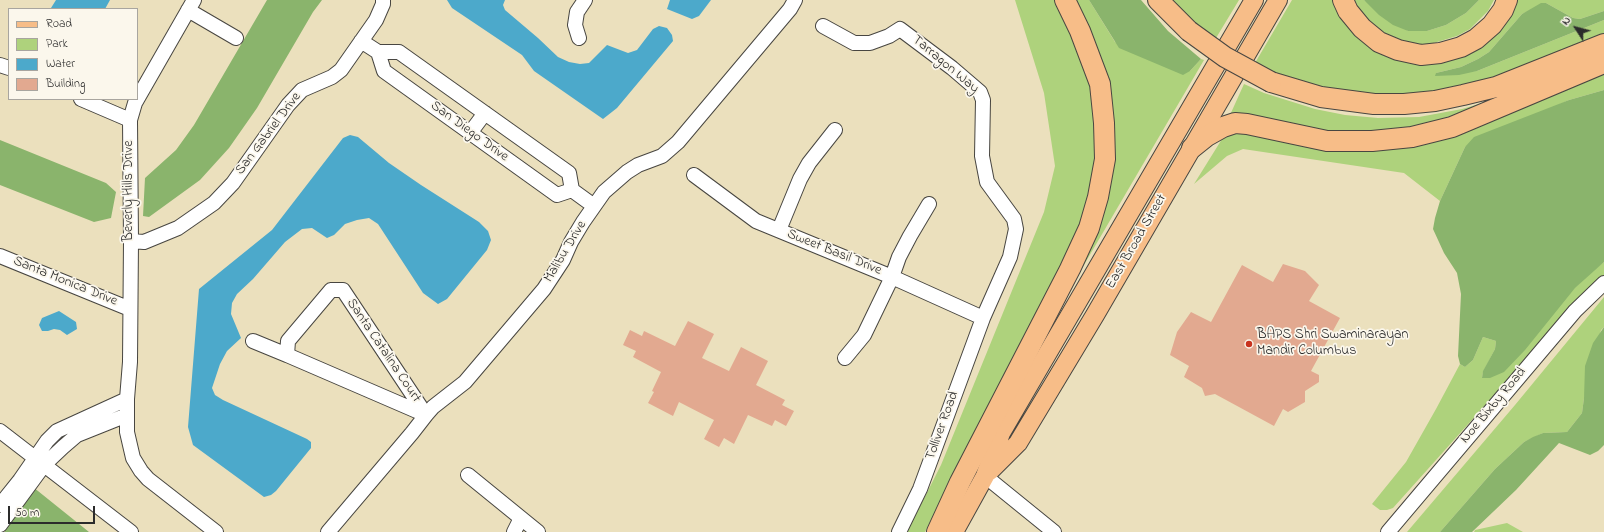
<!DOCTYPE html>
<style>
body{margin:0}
#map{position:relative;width:1604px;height:532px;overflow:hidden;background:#ebe0bd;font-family:"Indie Flower",sans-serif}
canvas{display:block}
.legend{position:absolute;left:8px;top:8px;width:130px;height:92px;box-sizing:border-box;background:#fbf7ec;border:1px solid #a8a59f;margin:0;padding:5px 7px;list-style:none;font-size:12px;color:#2b2b2b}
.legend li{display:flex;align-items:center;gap:8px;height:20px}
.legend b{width:20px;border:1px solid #a8a59f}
.north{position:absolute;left:1556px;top:8px;width:40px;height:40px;-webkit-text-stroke:3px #fbf7ec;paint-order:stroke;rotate:306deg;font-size:11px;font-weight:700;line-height:16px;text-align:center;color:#2b2b2b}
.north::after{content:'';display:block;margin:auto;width:14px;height:18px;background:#2b2b2b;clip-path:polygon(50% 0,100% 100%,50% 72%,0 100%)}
.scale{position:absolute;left:8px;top:506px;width:87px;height:18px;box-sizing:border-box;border:2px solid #2b2b2b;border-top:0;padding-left:5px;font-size:12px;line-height:14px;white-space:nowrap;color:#2b2b2b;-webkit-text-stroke:3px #fbf7ec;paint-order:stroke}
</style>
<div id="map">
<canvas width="1604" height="532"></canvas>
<ul class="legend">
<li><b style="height:5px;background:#f7bd88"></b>Road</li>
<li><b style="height:11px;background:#aed27c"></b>Park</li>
<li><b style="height:11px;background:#4ca9cb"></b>Water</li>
<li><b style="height:11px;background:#e2a990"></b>Building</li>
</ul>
<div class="north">N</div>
<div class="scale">50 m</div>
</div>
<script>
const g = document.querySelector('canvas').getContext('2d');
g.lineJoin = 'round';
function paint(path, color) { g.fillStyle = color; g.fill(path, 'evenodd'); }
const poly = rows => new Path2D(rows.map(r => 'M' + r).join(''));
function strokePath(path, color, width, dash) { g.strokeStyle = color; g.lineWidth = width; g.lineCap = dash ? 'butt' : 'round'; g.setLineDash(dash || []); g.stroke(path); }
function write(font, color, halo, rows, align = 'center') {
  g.font = font + ' "Indie Flower",sans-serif'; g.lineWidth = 3.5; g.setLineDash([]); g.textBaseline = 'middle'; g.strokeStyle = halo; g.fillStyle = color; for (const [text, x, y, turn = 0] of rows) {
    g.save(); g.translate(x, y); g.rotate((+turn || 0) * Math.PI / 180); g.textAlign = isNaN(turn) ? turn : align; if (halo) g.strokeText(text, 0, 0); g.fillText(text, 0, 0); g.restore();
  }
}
const green = poly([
 [1015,0,1056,0,1089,72,1098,131,1092,186,1077,238,925,532,907,532,941,465,1044,212,1055,166,1044,93],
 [1071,0,1089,0,1115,42,1190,71,1201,59,1204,60,1057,311,1111,144],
 [1171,0,1239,0,1216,38,1198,26],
 [1292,0,1334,0,1341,13,1440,61,1513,0,1604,0,1604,11,1580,19,1573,18,1546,3,1522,14,1489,52,1478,59,1461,67,1436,73,1477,71,1604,20,1604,34,1476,84,1415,95,1343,93,1283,76,1255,63],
 [1351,0,1364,0,1408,31,1427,31,1446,25,1466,13,1479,0,1494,0,1488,11,1470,29,1457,36,1427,45,1413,44,1399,41,1374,29],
 [1604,72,1604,90,1569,100,1465,147,1440,201,1404,173,1243,149,1227,156,1194,184,1222,139,1238,131,1359,150],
 [1244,84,1264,93,1315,109,1345,115,1378,118,1419,117,1462,109,1486,102,1489,106,1432,126,1353,135,1230,115],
 [1604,262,1604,275,1587,290,1522,364,1393,508,1387,510,1380,510,1372,504,1406,462,1436,409,1460,364,1465,367,1473,360,1483,337,1496,341,1495,349,1483,372,1482,378,1593,270],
 [1604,297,1604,327,1601,330,1584,398,1582,413,1567,432,1543,433,1524,442,1495,469,1440,532,1407,532,1515,405],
 [1507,523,1523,532,1474,532,1475,530]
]);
const forest = poly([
 [267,0,322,0,313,12,257,108,229,148,200,180,149,217,143,216,145,178,176,150,194,125],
 [1089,0,1141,0,1168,31,1201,59,1190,71,1183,75,1119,48],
 [1364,0,1479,0,1466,13,1446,25,1427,31,1408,31,1393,25,1379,15],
 [1541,3,1546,3,1573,18,1580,19,1604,11,1604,20,1477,71,1459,75,1435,76,1436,73,1461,67,1478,59,1489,52,1522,14],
 [1604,90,1604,262,1575,288,1525,350,1504,372,1490,378,1482,378,1483,371,1495,349,1496,341,1483,337,1473,360,1465,367,1460,364,1458,356,1461,294,1457,273,1444,253,1433,229,1435,218,1440,201,1465,147,1474,137,1569,100],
 [0,140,106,183,116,192,111,218,94,222,0,185],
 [1604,327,1604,445,1598,451,1590,455,1559,443,1516,490,1472,532,1440,532,1495,469,1524,442,1533,437,1543,433,1567,432,1582,413,1584,398,1585,366,1593,343],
 [33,487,89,532,5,532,5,524]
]);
const water = poly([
 [56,0,110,0,105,9,52,9,51,8],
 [447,0,505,0,503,5,505,10,538,38,558,57,569,62,580,64,589,63,607,45,628,53,637,50,653,29,659,26,667,28,672,35,673,41,617,108,603,119,534,71,522,55,452,8],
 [670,0,711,0,699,16,692,19,667,9],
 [350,135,358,137,389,163,421,185,479,222,488,231,491,240,487,250,447,299,438,304,423,293,378,224,369,218,357,220,345,224,334,235,327,238,312,228,302,229,285,242,253,279,237,294,232,303,231,314,241,338,227,351,220,364,212,388,215,395,223,400,307,439,311,442,311,448,276,491,271,495,264,497,193,445,188,427,199,289,272,230,343,138],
 [59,311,76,322,77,329,67,335,60,330,54,329,48,331,42,331,39,325,42,318]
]);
const building = poly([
 [1283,264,1305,271,1319,285,1309,301,1340,318,1311,371,1319,375,1319,382,1305,391,1305,402,1288,412,1283,409,1274,426,1215,394,1205,396,1202,388,1184,377,1189,366,1170,355,1177,332,1191,312,1211,322,1242,265,1273,282],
 [688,321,714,334,702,358,729,371,741,347,768,361,756,385,785,400,782,405,794,411,786,426,775,420,772,426,748,415,734,444,724,438,719,447,704,439,714,420,679,402,673,416,648,403,654,392,652,391,661,372,633,357,636,351,623,345,630,330,642,336,644,331,675,346]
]);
const minor = poly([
 [194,0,135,103,130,120,131,241,130,362,127,399,127,432,133,458,141,471,148,479,216,532],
 [188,10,236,38],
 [823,26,854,43,870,43,889,36,900,29,952,68,980,92,983,100,982,156,987,182,1014,219,1016,229,1010,257,983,318,920,489,899,532],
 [579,38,575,25,577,12,585,0],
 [361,41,378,52,399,52,569,173,572,190,594,206],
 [378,52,384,71,557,195,572,190],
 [0,65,9,68],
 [81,99,130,120],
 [470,133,485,113],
 [694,175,756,221,892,277,983,318],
 [779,230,800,179,809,163,835,130],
 [131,241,144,242,178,228,214,203,233,183,288,105,302,90,332,77,341,70,376,20,383,4,383,0],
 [0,256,130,309],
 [331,290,343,290,426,415,287,355,288,341,331,290],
 [253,341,287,355],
 [845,358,864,335,892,277,899,257,910,236,929,204],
 [0,431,131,532],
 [468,475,538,532],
 [985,476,1054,532],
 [0,505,20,480,47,441,57,431,127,399],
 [0,525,44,465,63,447,77,435,127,415],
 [328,532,412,433,426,415,433,407,465,382,544,289,563,260,571,242,583,222,604,192,627,172,638,165,662,156,678,142,790,9,795,0],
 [514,532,521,518],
 [1388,532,1575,311,1604,283]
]);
const major = poly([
 [990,471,1018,443,1095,315,1278,0],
 [954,532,985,476,1001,433,1254,0]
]);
const highway = poly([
 [1158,0,1189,31],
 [1343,0,1348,11,1362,28,1379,42,1398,50,1421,55,1440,53,1461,47,1476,39,1492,25,1503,10,1507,0],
 [1271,82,1321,97,1374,104,1404,104,1435,101,1463,95,1496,87,1604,44],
 [1192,148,1207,136,1223,127,1235,123,1247,124,1327,141,1372,141,1412,137,1452,127,1604,63],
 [937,532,960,482,1070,269,1089,228,1098,197,1105,159,1104,123,1100,84,1080,31,1065,0]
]);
const highwayBridge = poly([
 [1189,31,1225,57,1271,82]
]);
const markers = [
 [1249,344,4,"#c8321e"]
];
const streetNames = [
 ["Tarragon Way",945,65,40],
 ["San Diego Drive",469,132,36],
 ["San Gabriel Drive",269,134,-53],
 ["Beverly Hills Drive",130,191,-90],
 ["East Broad Street",1137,242,-60],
 ["Malibu Drive",566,252,-59],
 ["Sweet Basil Drive",834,253,22],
 ["Santa Monica Drive",65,282,22],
 ["Santa Catalina Court",383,351,56],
 ["Noe Bixby Road",1494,406,-50],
 ["Tolliver Road",943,426,-70]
];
const poiNames = [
 ["BAPS Shri Swaminarayan",1257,336],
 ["Mandir Columbus",1257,352]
];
paint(green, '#aed27c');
paint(forest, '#8ab46c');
paint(water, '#4ca9cb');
paint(building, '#e2a990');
strokePath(minor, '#484641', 16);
strokePath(major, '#484641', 20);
strokePath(highway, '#484641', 22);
strokePath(minor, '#fff', 14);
strokePath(major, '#f7bd88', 18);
strokePath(highway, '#f7bd88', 20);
strokePath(highwayBridge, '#484641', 22, []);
strokePath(highwayBridge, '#f7bd88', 20);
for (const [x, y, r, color] of markers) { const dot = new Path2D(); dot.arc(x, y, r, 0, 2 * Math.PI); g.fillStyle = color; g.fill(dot); strokePath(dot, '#fbf7ec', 1.5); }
write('14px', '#2b2b2b', '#fbf7ec', streetNames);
write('14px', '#2b2b2b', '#fbf7ec', poiNames, 'left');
</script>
